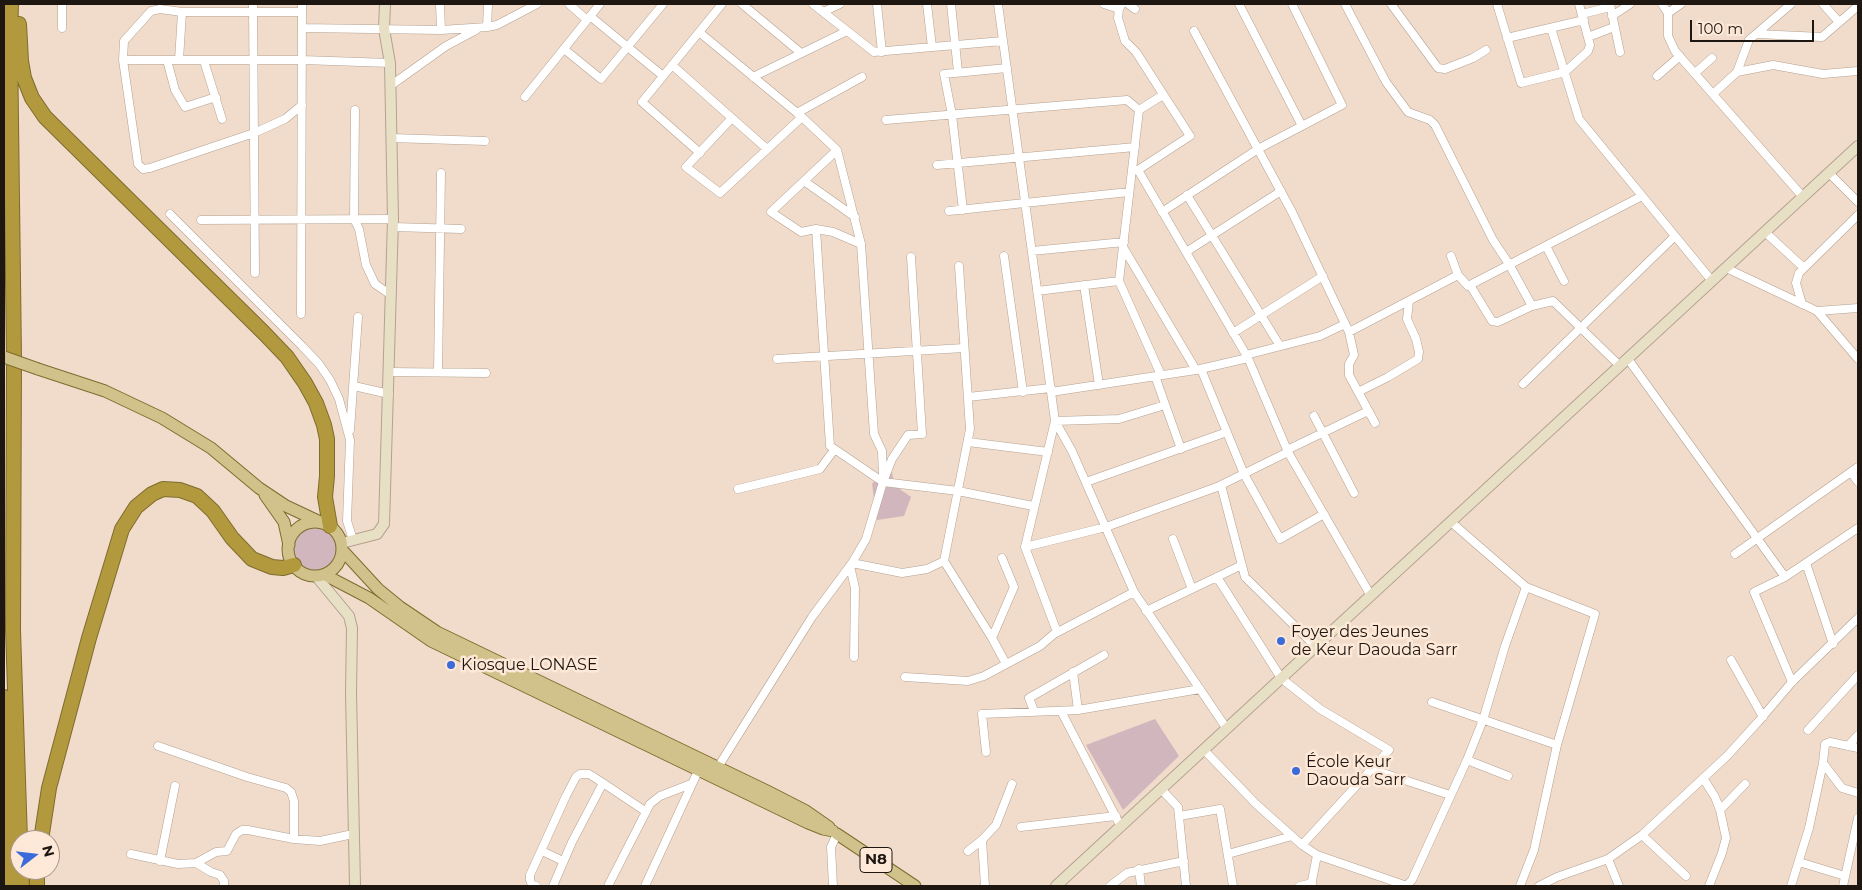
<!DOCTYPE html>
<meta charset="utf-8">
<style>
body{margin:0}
#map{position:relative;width:1862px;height:890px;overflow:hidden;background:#f1dccb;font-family:Montserrat,sans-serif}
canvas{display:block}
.frame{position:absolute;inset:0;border:5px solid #1e1711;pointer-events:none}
.north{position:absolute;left:10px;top:830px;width:50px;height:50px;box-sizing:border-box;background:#fee9d8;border:1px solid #a49588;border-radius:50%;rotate:74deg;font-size:14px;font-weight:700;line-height:20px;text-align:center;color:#1e1711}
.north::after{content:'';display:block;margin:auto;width:18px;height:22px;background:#3b6bdb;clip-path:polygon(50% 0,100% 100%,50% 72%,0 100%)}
.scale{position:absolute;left:1690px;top:20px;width:124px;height:22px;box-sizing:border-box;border:2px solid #1e1711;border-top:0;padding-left:6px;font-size:15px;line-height:18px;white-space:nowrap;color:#1e1711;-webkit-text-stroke:4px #fee9d8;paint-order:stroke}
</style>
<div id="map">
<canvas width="1862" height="890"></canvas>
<div class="frame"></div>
<div class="north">N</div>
<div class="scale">100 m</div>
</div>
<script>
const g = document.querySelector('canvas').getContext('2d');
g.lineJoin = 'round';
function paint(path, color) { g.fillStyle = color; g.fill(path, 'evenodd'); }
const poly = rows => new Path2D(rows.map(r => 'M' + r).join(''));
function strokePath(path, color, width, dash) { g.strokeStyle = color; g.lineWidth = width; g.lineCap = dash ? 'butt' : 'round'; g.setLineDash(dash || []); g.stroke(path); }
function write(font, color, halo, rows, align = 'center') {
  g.font = font + ' Montserrat,sans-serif'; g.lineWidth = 5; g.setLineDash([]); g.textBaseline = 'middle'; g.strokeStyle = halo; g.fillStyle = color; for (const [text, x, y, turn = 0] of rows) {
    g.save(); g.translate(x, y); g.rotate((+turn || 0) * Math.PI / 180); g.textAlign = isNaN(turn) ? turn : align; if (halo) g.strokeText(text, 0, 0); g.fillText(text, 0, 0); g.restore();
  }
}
const green = poly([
 [892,472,894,485,911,497,904,516,877,520,872,484,881,473],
 '292 549a23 23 0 1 1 46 0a23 23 0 1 1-46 0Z',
 [1155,719,1179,756,1123,810,1086,745]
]);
const street = poly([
 [62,4,62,28],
 [253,4,255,273],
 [440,4,441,30],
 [488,4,487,27,497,25,537,4],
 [569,4,587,20],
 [742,4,801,53],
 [813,4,874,52,1003,41],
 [877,4,882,52],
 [927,4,932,47],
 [951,4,958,72],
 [998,4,1055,421,1025,547,1057,632],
 [1104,4,1119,9],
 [1122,4,1119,9,1118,18,1125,41,1136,52,1190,136,1138,170,1134,170],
 [1128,4,1135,9],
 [1239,4,1302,126],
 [1345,4,1386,82,1408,112,1430,120,1435,125,1493,240,1509,264,1532,306],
 [1391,4,1438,68,1445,69,1473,58,1486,50],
 [1497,4,1521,83,1565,72,1588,51,1590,45,1579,4],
 [1610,4,1620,52],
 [1662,4,1668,13,1668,36,1675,51,1803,197],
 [1823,4,1839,22],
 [302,12,182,12,160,9,151,11,124,41,123,60,302,60,390,63],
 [823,12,840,4],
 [1668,13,1681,4],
 [1582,14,1610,7],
 [590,16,663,76],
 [1612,16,1630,4],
 [302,28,441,30,487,27],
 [1551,28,1579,119,1712,281],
 [1194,31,1292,212,1349,332,1354,355,1349,364,1349,375,1375,423],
 [699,32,802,117,837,150,861,244,874,434,882,451,883,476],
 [1757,34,1822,37,1858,6],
 [1588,37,1614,27],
 [1507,38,1584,20],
 [564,49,601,79,663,4],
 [123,60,138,164,143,169,150,168,254,133,285,119,302,105],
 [167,60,175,90,185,107,216,97],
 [179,60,182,12],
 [204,61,222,119],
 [672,65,767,149],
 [1737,72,1749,40,1791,4],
 [1695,73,1712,58],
 [1657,76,1680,56],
 [753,77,847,31],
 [390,86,446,46,476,30],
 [1713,94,1737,72,1773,65,1823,74,1858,71],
 [525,97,600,4],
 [355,110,354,219,359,229,366,265,375,284,391,295],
 [1139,110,1119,281,1161,375],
 [1139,110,1163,95],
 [797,113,862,77],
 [732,118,686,167,720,193,802,117],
 [886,120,1127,100,1139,110],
 [391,138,485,141],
 [837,150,771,212,801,232,816,229,833,232,861,244],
 [700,153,642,102,722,4],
 [937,165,1135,147],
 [1138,170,1248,358,1288,452,1371,596],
 [1829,173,1858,202],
 [804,181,855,217],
 [1187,195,1280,346],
 [963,210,952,115,944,74,1007,68],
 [949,211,1129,192],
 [1162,212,1258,149,1342,105,1292,4],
 [170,214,302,346,319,364,330,380,339,399,350,440,347,521,353,540],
 [201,220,393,219],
 [393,227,461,229],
 [816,229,830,446,883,482,958,491,1033,506],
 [1765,232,1804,268],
 [1546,246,1564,281],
 [1123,247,1196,370],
 [1032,251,1124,242],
 [1186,252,1281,191],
 [1004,256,1023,392],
 [959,266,970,429,944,561,992,638,1006,664],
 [1726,268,1817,311,1858,359],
 [1458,275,1468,286,1642,196],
 [1084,285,1099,385],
 [1470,285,1492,321,1498,322,1532,306,1553,301,1620,366],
 [1037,291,1119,281],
 [1802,304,1796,283,1799,273,1858,215],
 [1817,311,1858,308],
 [301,314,302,4],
 [1349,332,1458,275,1451,256],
 [1233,333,1323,276],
 [1246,355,1320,336,1345,324],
 [777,359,964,348],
 [1628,359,1785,577],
 [1201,369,1244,474,1280,539,1324,514],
 [389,372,486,373],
 [438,372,441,173],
 [1155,376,1181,449],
 [1523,384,1675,236],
 [354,386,389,394],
 [1051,392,1196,370,1248,358],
 [1358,392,1388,377,1418,359,1419,352,1416,339,1407,319,1409,301],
 [968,397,1051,388],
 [1314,416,1354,493],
 [1055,421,1072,451,1134,592,1227,729],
 [1055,421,1119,419,1165,405],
 [350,430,358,317],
 [968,442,1048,452],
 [1287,450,1368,411],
 [1851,472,1858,482],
 [1086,482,1227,432],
 [1221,485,1245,577,1316,647],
 [738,489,820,469,834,450],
 [1451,522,1526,587,1595,614,1557,745,1534,850,1520,886],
 [1173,539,1192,589],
 [1025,547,1106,527,1217,487,1288,452],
 [1735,554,1858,467],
 [852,563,902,573,927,569,944,561],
 [1806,563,1833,644],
 [850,566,855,588,854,657],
 [1217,577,1281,678,1320,709,1389,750,1302,845],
 [1146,611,1242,565],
 [992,638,1014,587,1002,558],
 [1731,660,1763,717],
 [1073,672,1078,710],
 [905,677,968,681,984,676,1040,646,1054,634,1134,592],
 [1792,682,1754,592,1785,577,1858,528],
 [1432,702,1557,745],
 [1034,711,1029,698,1104,655],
 [1061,711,1121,827],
 [1808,730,1858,675],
 [158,746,247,777,286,788,291,792,294,801,294,839],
 [1848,746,1858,735],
 [1204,750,1256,804,1302,845,1317,855,1407,886],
 [986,752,982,714,1078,710,1200,689],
 [1467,760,1508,776],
 [1823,763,1842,788,1858,793],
 [718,767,812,617,852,563,866,539,883,482,892,459,908,435,922,434,911,257],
 [1371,769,1450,795],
 [1703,778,1715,797,1720,810],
 [1161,789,1178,807,1186,886],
 [1179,816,1220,809,1233,886],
 [1021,827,1116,816],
 [1642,835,1686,876],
 [982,840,985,886],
 [542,851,563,861],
 [968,851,982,840,996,825,1012,784],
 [131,854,178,864,196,863,216,852,227,851,236,834,242,830,248,830,294,839,320,841,353,834],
 [1228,854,1292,836],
 [1608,859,1619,886],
 [160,861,175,786],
 [1799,862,1845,876],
 [196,863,211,872,220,875,224,881,224,886],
 [1139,869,1141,886],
 [536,886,532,885,530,880,530,875,566,796,576,777,580,774,589,774,603,783],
 [553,886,572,842,603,783,645,811],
 [608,886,650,804,660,796,691,784],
 [645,886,699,769],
 [833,886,831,847,837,834],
 [1110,886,1127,873,1184,861],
 [1300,886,1312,883],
 [1311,886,1317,855],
 [1406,886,1412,880,1467,760,1483,720,1505,646,1526,587],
 [1539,886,1557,877,1608,859,1642,835,1727,756,1758,722,1792,682,1858,618],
 [1709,886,1722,853,1726,838,1720,810,1745,784],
 [1791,886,1809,828,1823,763,1825,744,1830,742,1858,748],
 [1843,886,1858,818]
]);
const secondary = poly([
 [342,543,377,534,384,524,393,219,390,63,384,29,385,4],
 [316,576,349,616,352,628,351,693,355,886],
 [1056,886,1858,146]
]);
const primary = poly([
 [38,369,105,391,162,418,211,448,259,488,286,506,320,522],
 [265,495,284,522,289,545],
 '288 549a27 27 0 1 1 54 0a27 27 0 1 1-54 0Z',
 [343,551,378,589,400,607,437,632,767,791,806,811,829,827],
 [325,575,369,598,431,641,808,823,823,829,833,831],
 [837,834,915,886]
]);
const highway = poly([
 [11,4,10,41,14,358,13,630,20,840],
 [19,24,21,61,24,78,32,98,45,117,264,333,287,357,305,383,316,403,324,425,327,439,327,476,325,497,330,526],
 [4,697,9,886],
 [41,840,49,788,89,638,122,529,136,507,152,494,163,489,180,490,197,496,213,511,232,538,252,559,272,567,283,568,294,565],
 [21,870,22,886],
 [37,886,37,870]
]);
const primaryBridge = poly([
 [4,357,38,369]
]);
const markers = [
 [1281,641,5,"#3b6bdb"],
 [451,665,5,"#3b6bdb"],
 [1296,771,5,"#3b6bdb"]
];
const shields = [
 [876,860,32]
];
const shieldNames = [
 ["N8",876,860]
];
const poiNames = [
 ["Foyer des Jeunes",1291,632],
 ["de Keur Daouda Sarr",1291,650],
 ["Kiosque LONASE",461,665],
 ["École Keur",1306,762],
 ["Daouda Sarr",1306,780]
];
paint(green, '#d1b6bd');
strokePath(street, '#b4a191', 9);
strokePath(secondary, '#b4a191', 12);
strokePath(primary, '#7e6c2e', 13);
strokePath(highway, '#7e6c2e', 16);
strokePath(street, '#fff', 8);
strokePath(secondary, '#e8e0c5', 10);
strokePath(primary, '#d1c28b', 11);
strokePath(highway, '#b2993e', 14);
strokePath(primaryBridge, '#7e6c2e', 13, []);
strokePath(primaryBridge, '#d1c28b', 11);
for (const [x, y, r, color] of markers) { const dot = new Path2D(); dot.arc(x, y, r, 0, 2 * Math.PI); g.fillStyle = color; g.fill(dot); strokePath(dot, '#fee9d8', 2); }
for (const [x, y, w] of shields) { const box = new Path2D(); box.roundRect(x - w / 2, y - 12.5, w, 25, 4); g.fillStyle = '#fee9d8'; g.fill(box); strokePath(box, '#1e1711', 1); }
write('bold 15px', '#1e1711', null, shieldNames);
write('16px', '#1e1711', '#fee9d8', poiNames, 'left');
</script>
